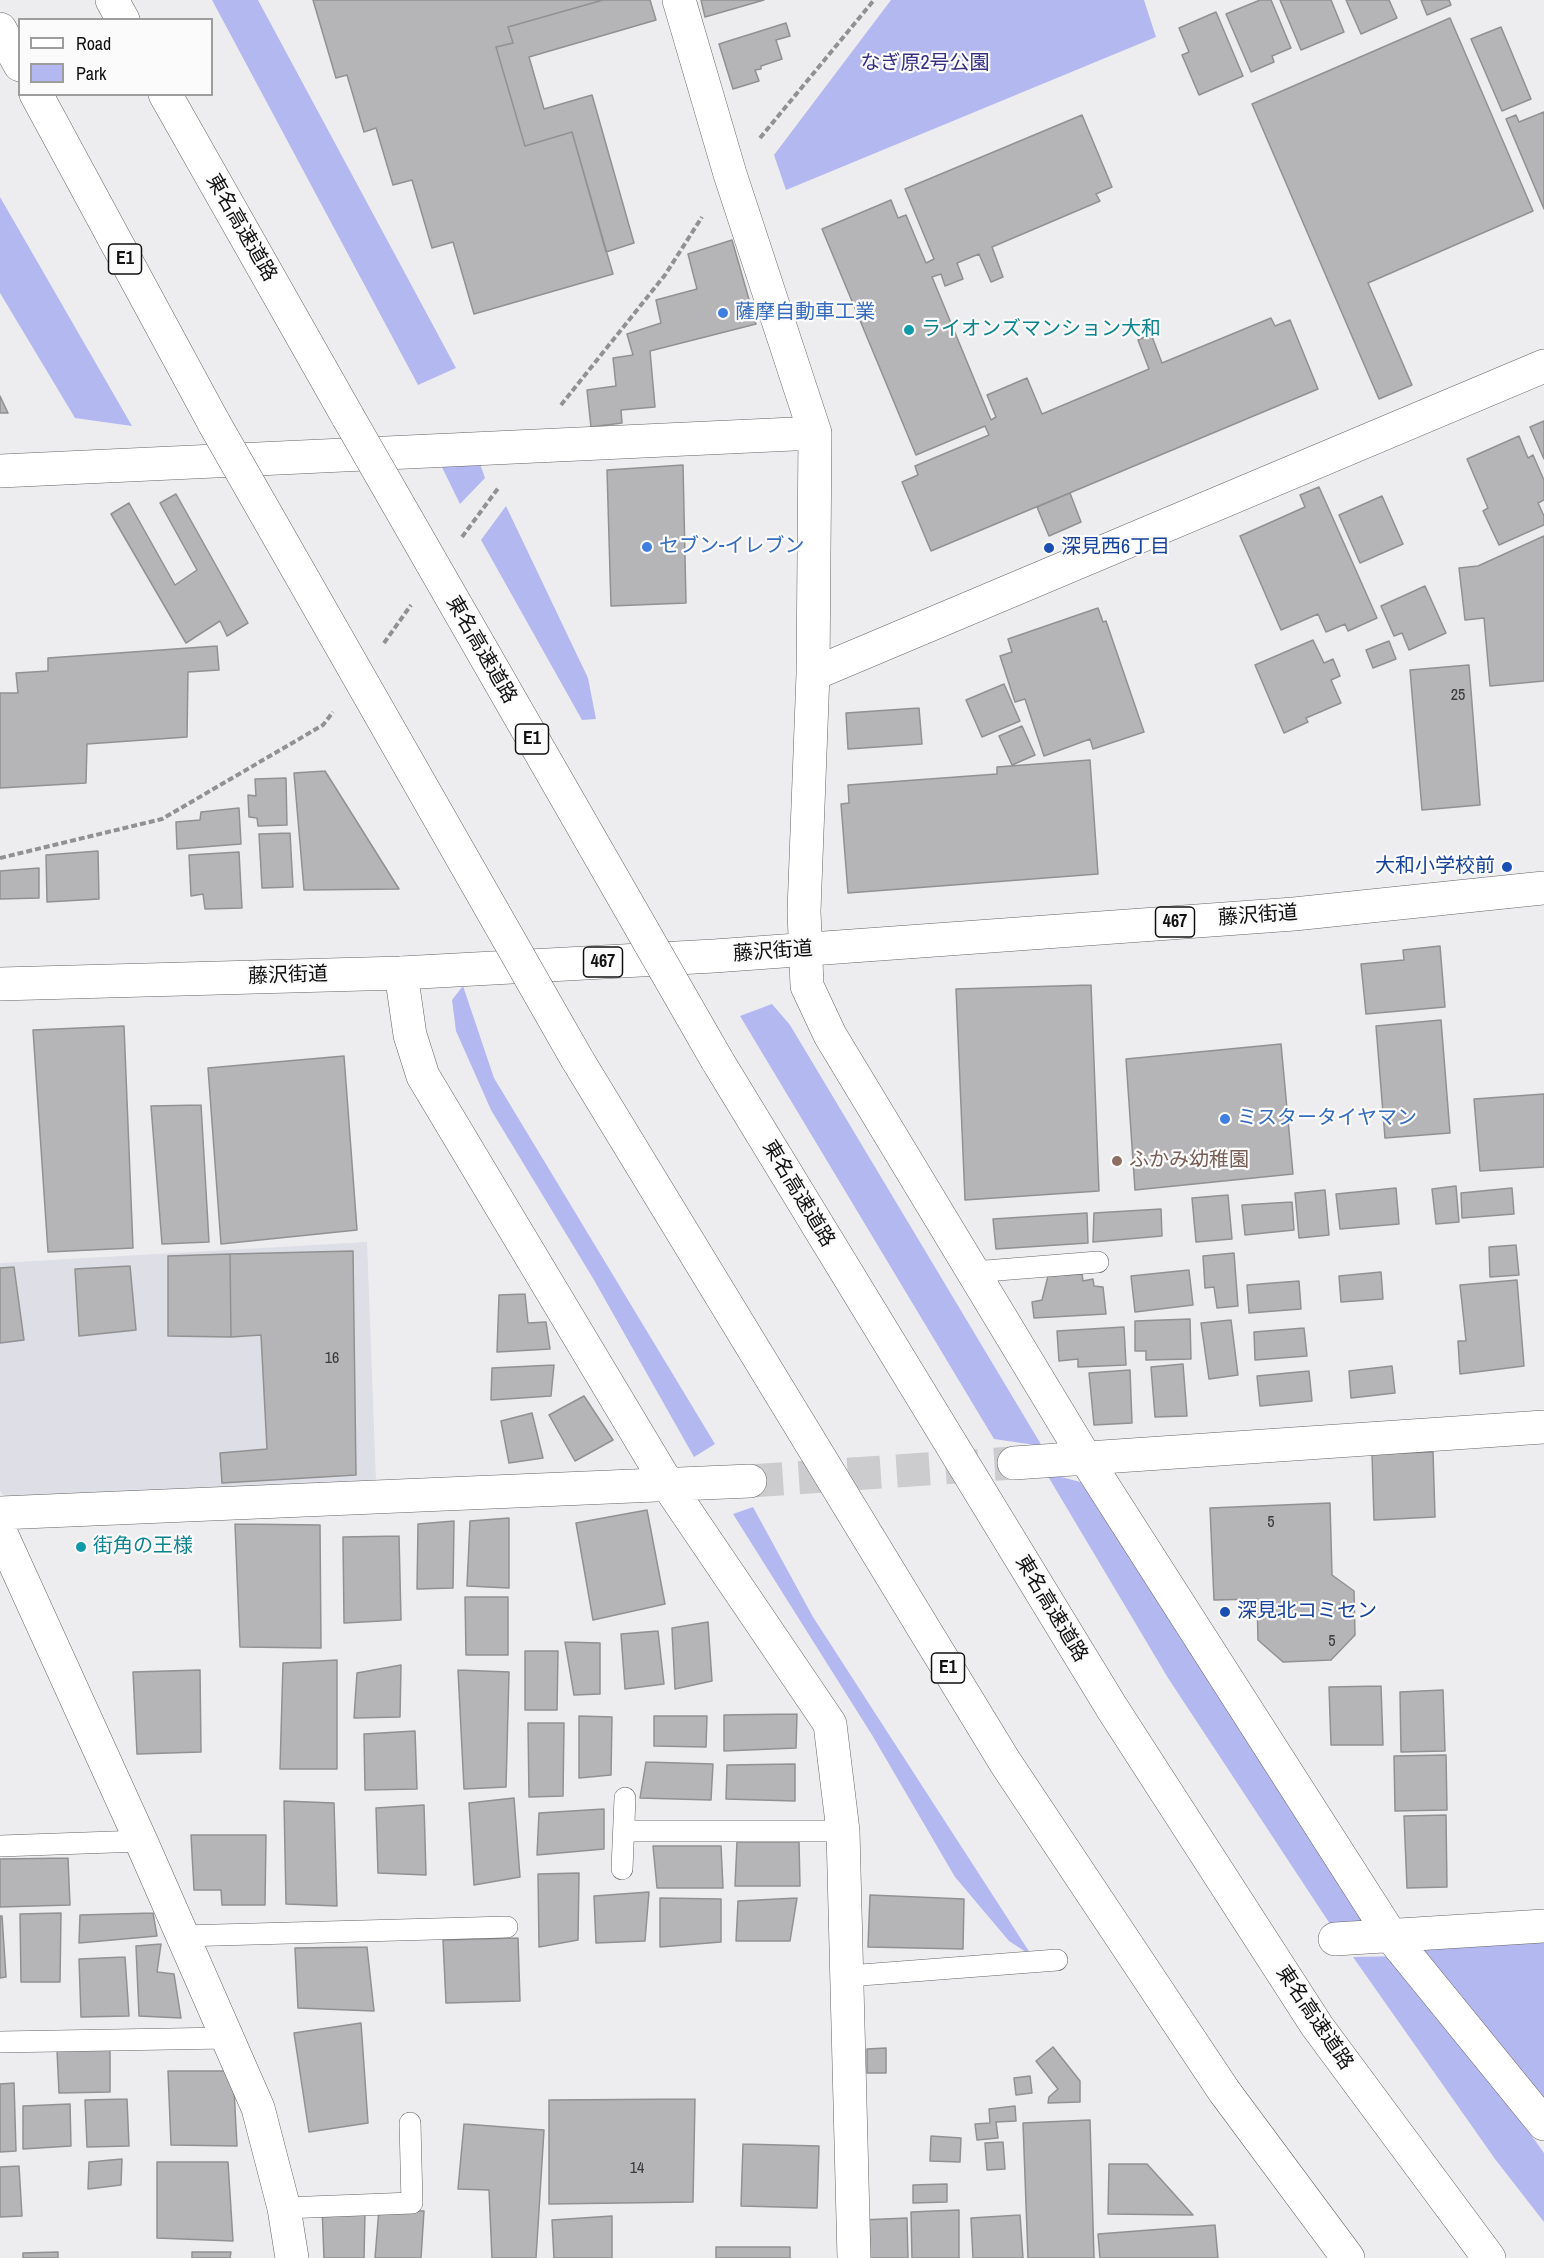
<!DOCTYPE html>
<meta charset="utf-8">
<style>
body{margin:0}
#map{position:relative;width:1544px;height:2258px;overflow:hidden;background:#ededef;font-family:"Archivo Narrow",sans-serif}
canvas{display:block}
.legend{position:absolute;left:18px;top:18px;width:195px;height:78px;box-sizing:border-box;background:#fbfbfc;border:2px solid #9d9d9e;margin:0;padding:8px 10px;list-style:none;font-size:18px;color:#111}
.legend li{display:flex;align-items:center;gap:12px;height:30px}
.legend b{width:30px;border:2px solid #9d9d9e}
</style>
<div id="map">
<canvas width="1544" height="2258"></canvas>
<ul class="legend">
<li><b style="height:8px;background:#fff"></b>Road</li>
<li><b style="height:16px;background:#b4b8f0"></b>Park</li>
</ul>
</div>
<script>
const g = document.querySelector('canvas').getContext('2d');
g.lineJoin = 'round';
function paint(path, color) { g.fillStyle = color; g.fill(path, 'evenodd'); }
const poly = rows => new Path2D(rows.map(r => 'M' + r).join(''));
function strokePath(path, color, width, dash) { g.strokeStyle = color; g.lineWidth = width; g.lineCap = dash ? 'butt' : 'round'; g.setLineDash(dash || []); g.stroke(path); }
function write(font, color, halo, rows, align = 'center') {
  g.font = font + ' "Archivo Narrow","Noto Sans JP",sans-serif'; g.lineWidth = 4.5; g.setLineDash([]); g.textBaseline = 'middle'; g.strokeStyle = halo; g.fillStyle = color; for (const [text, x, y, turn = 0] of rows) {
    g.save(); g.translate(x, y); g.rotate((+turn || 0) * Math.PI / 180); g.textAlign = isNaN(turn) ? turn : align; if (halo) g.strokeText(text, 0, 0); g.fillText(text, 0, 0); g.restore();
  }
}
const built = poly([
 [367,1242,376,1482,6,1498,0,1491,0,1263]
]);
const green = poly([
 [212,0,258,0,456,368,418,385],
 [891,0,1144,0,1156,37,786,190,774,155],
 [0,197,132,426,75,418,0,293],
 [436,455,478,458,485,478,460,504],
 [506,506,588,678,596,719,582,720,481,540],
 [463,986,494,1078,715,1444,694,1457,594,1280,491,1110,456,1031,452,1000],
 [772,1004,790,1025,1042,1446,994,1439,740,1016],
 [1046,1473,1088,1484,1373,1922,1334,1930,1168,1678],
 [753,1507,813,1617,1032,1956,1009,1941,955,1877,872,1735,733,1514],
 [1391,1936,1544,1940,1544,2097,1542,2101],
 [1403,1956,1544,2153,1544,2222,1495,2159,1353,1957]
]);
const building = poly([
 [313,0,603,0,508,27,513,43,496,47,525,146,572,132,613,274,474,314,453,242,432,248,412,180,393,185,376,128,364,132,347,75,336,78,313,0],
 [603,0,650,0,656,20,529,57,544,109,592,95,634,243,606,252,572,132,525,146,496,47,513,43,508,27,603,0],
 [701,0,764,0,705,17,701,0],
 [1260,0,1271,0,1291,48,1272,56,1274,62,1251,72,1226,14,1260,0],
 [1280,0,1331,0,1344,32,1301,50,1280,0],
 [1346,0,1389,0,1397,18,1361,34,1346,0],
 [1421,0,1449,0,1451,5,1427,15,1421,0],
 [1216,12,1243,76,1199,95,1182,55,1189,52,1179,28,1216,12],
 [1450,18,1533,211,1368,283,1412,385,1379,399,1252,104,1450,18],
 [786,23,790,36,776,40,782,59,761,66,761,69,755,70,759,81,733,89,719,44,786,23],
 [1501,27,1531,99,1502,111,1471,39,1501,27],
 [1544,112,1544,209,1506,119,1516,115,1519,122,1544,112],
 [1082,115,1112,187,1096,194,1100,201,992,247,1003,277,991,282,979,254,957,263,963,279,945,286,941,274,932,277,991,420,996,417,987,395,1027,378,1042,414,1149,369,1138,340,1151,334,1162,363,1271,318,1275,326,1290,320,1318,389,931,551,902,482,918,475,915,466,989,435,985,426,916,455,822,229,891,200,898,218,906,215,926,263,934,259,905,189,1082,115],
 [732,240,756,324,650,351,655,407,621,410,622,423,591,427,587,390,616,386,613,358,633,355,627,334,661,323,656,300,697,289,688,254,732,240],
 [0,396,8,413,0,413,0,396],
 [1544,421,1544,459,1530,427,1544,421],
 [1519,436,1528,458,1533,455,1544,480,1544,500,1538,503,1544,516,1544,525,1499,545,1483,511,1488,508,1467,459,1519,436],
 [683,465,686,603,611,606,607,470,683,465],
 [1319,487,1377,618,1348,631,1345,624,1326,632,1318,614,1281,630,1240,536,1305,507,1300,495,1319,487],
 [1070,493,1081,522,1049,536,1037,507,1070,493],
 [176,494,248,623,227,636,220,621,186,643,111,514,129,503,175,585,197,570,160,503,176,494],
 [1382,496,1403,544,1360,563,1339,515,1382,496],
 [1544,536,1544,681,1490,686,1484,618,1465,620,1459,568,1478,566,1544,536],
 [1425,586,1446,633,1409,650,1402,633,1394,636,1381,606,1425,586],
 [1098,608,1103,622,1106,621,1144,732,1093,749,1090,739,1044,756,1025,699,1015,702,1000,656,1012,652,1008,639,1098,608],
 [1313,640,1324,663,1333,659,1340,676,1331,680,1341,703,1306,718,1308,722,1284,733,1255,665,1313,640],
 [1389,641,1396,659,1373,668,1366,650,1389,641],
 [217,646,219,670,188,672,187,737,87,744,86,783,0,788,0,693,18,693,16,673,48,671,48,658,217,646],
 [1469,665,1480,805,1422,810,1410,670,1469,665],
 [1004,684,1020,721,982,737,966,700,1004,684],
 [919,708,922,744,848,749,846,713,919,708],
 [1022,726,1035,755,1012,765,999,736,1022,726],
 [1090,760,1098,874,848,893,841,804,849,803,848,785,997,774,997,767,1090,760],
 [325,771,399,889,304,890,294,773,325,771],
 [286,778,287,825,258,826,257,818,249,817,248,795,256,796,255,779,286,778],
 [239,808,241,844,177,849,176,822,200,820,201,812,239,808],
 [290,833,293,887,262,888,259,834,290,833],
 [98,851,99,899,47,902,46,855,98,851],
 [239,852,242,908,205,909,203,894,191,896,189,855,239,852],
 [39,868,39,898,0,899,0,871,39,868],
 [1440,946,1445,1007,1366,1014,1361,964,1404,960,1403,950,1440,946],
 [1091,985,1099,1191,965,1200,956,989,1091,985],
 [1441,1020,1450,1133,1385,1138,1376,1026,1441,1020],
 [124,1026,133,1248,48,1252,33,1030,124,1026],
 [1281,1044,1293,1174,1135,1190,1126,1059,1281,1044],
 [344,1056,357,1230,221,1244,208,1068,344,1056],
 [1544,1094,1544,1167,1480,1171,1474,1099,1544,1094],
 [201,1105,209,1242,162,1244,151,1106,201,1105],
 [1456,1186,1459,1222,1436,1224,1432,1189,1456,1186],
 [1396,1188,1399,1224,1340,1229,1336,1194,1396,1188],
 [1512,1188,1514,1214,1462,1218,1461,1193,1512,1188],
 [1325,1190,1329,1235,1299,1238,1295,1193,1325,1190],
 [1228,1195,1232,1239,1196,1242,1192,1198,1228,1195],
 [1292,1202,1294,1230,1245,1235,1242,1205,1292,1202],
 [1161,1209,1162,1236,1093,1242,1094,1213,1161,1209],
 [1087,1213,1088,1243,996,1249,993,1219,1087,1213],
 [1516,1245,1519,1275,1490,1277,1489,1247,1516,1245],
 [353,1251,356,1475,222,1483,220,1453,267,1449,261,1335,231,1337,230,1254,353,1251],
 [1234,1253,1238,1306,1217,1308,1214,1287,1205,1288,1203,1256,1234,1253],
 [230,1254,231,1337,168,1336,168,1256,230,1254],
 [130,1266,136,1330,79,1336,75,1269,130,1266],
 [14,1267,24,1340,0,1343,0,1268,14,1267],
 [1189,1270,1193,1305,1135,1312,1131,1276,1189,1270],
 [1381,1272,1383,1299,1341,1302,1339,1276,1381,1272],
 [1082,1274,1083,1281,1093,1279,1094,1286,1103,1287,1106,1314,1034,1318,1032,1302,1042,1300,1048,1276,1082,1274],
 [1517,1280,1524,1366,1460,1374,1458,1341,1466,1341,1460,1285,1517,1280],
 [1299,1281,1301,1309,1249,1313,1247,1285,1299,1281],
 [525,1294,528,1323,546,1322,550,1349,497,1352,499,1295,525,1294],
 [1190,1319,1191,1359,1146,1360,1146,1351,1135,1351,1135,1321,1190,1319],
 [1231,1320,1238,1375,1209,1379,1201,1323,1231,1320],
 [1124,1327,1126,1365,1078,1367,1078,1359,1059,1361,1057,1331,1124,1327],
 [1304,1328,1307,1356,1255,1360,1254,1332,1304,1328],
 [1183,1364,1187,1416,1155,1417,1151,1367,1183,1364],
 [554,1365,551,1396,491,1400,492,1368,554,1365],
 [1392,1366,1395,1393,1351,1398,1349,1371,1392,1366],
 [1130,1370,1132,1423,1094,1425,1089,1373,1130,1370],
 [1309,1371,1312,1401,1260,1406,1257,1376,1309,1371],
 [584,1396,613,1440,575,1461,549,1415,584,1396],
 [532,1413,543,1458,509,1463,501,1421,532,1413],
 [1433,1452,1435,1517,1374,1520,1372,1454,1433,1452],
 [1330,1503,1332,1575,1354,1591,1355,1635,1331,1660,1283,1662,1258,1640,1257,1599,1214,1600,1210,1508,1330,1503],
 [647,1510,665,1604,593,1620,576,1523,647,1510],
 [509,1518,509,1588,467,1586,470,1521,509,1518],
 [454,1521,453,1588,417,1589,418,1524,454,1521],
 [235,1524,320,1525,321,1648,240,1647,235,1524],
 [399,1536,401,1620,344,1623,343,1537,399,1536],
 [465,1597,508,1597,508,1655,466,1655,465,1597],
 [708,1622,712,1681,675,1689,672,1628,708,1622],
 [658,1631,664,1684,625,1689,621,1634,658,1631],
 [565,1642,600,1643,600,1694,574,1695,565,1642],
 [525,1651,558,1651,557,1710,525,1710,525,1651],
 [337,1660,337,1769,280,1769,283,1663,337,1660],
 [401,1665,400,1717,354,1718,357,1673,401,1665],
 [200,1670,201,1752,137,1754,133,1672,200,1670],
 [458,1670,509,1672,506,1787,464,1789,458,1670],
 [1381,1686,1383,1745,1331,1745,1329,1687,1381,1686],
 [1443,1690,1445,1751,1401,1752,1400,1692,1443,1690],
 [797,1714,796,1748,724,1751,724,1715,797,1714],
 [579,1716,612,1717,611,1775,579,1778,579,1716],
 [654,1716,707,1716,706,1747,654,1746,654,1716],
 [528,1723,564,1723,563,1796,529,1797,528,1723],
 [415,1731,417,1789,365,1790,364,1734,415,1731],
 [1446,1755,1447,1810,1395,1811,1394,1756,1446,1755],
 [646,1762,713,1764,711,1800,640,1798,646,1762],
 [795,1764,795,1801,726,1799,727,1765,795,1764],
 [514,1798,520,1877,474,1885,469,1803,514,1798],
 [284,1801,334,1803,337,1906,286,1904,284,1801],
 [424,1805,426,1875,378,1873,376,1808,424,1805],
 [604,1809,604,1849,537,1855,539,1813,604,1809],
 [1446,1815,1447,1887,1407,1888,1404,1816,1446,1815],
 [191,1835,266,1835,265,1905,222,1905,221,1890,194,1890,191,1835],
 [737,1842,799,1842,800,1886,735,1886,737,1842],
 [653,1846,721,1846,723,1888,657,1888,653,1846],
 [68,1858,70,1905,0,1907,0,1859,68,1858],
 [579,1873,578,1940,539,1947,538,1874,579,1873],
 [649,1892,645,1941,596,1943,594,1896,649,1892],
 [870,1895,964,1899,963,1949,868,1947,870,1895],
 [660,1898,721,1899,721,1942,660,1947,660,1898],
 [797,1898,790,1941,736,1941,738,1901,797,1898],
 [61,1913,60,1982,21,1982,20,1914,61,1913],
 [153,1913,157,1936,79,1943,80,1915,153,1913],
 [0,1916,2,1916,6,1977,0,1978,0,1916],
 [518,1938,520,2001,446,2003,443,1940,518,1938],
 [161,1944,157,1972,174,1974,181,2018,139,2016,136,1946,161,1944],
 [367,1947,374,2011,298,2008,295,1948,367,1947],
 [125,1957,129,2016,81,2017,79,1959,125,1957],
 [361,2023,368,2123,309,2132,294,2033,361,2023],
 [1053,2047,1080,2081,1080,2102,1048,2103,1049,2097,1058,2089,1036,2061,1053,2047],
 [886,2048,886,2073,867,2073,867,2049,886,2048],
 [57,2050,110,2050,110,2092,59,2093,57,2050],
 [168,2071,233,2071,237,2146,171,2145,168,2071],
 [1030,2076,1032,2093,1016,2095,1014,2078,1030,2076],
 [14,2083,16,2151,0,2152,0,2084,14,2083],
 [127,2099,129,2146,87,2147,85,2100,127,2099],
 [695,2099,693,2202,549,2204,549,2100,695,2099],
 [70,2104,71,2146,23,2149,23,2106,70,2104],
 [1015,2106,1016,2121,996,2122,998,2138,977,2140,975,2124,990,2123,989,2109,1015,2106],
 [1090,2120,1094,2258,1028,2258,1023,2123,1090,2120],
 [464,2124,544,2130,536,2258,492,2258,489,2190,458,2189,464,2124],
 [931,2136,961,2138,960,2162,930,2161,931,2136],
 [1003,2142,1005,2169,987,2170,985,2143,1003,2142],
 [743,2144,819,2146,817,2208,741,2206,743,2144],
 [122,2159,121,2185,88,2189,89,2162,122,2159],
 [157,2162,228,2162,233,2241,157,2238,157,2162],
 [1109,2164,1147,2164,1193,2215,1108,2214,1109,2164],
 [19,2166,22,2216,0,2217,0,2167,19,2166],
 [947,2184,947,2202,913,2203,913,2185,947,2184],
 [322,2207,365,2211,364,2258,324,2258,322,2207],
 [379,2209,424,2211,421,2258,375,2258,379,2209],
 [959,2210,959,2258,912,2258,911,2212,959,2210],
 [1020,2215,1023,2258,973,2258,971,2218,1020,2215],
 [612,2216,612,2258,554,2258,552,2220,612,2216],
 [907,2218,908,2258,861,2258,861,2220,907,2218],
 [1215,2225,1218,2258,1100,2258,1098,2234,1215,2225],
 [716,2247,790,2247,790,2258,716,2258,716,2247],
 [58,2252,58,2258,23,2258,23,2253,58,2252],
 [192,2252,231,2252,230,2258,192,2258,192,2252]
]);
const streetTunnel = poly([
 [750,1481,1014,1463]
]);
const path = poly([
 [760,138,874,0],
 [561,405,665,275,702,217],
 [462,537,499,487],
 [384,643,411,605],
 [0,858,162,819,323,725,333,712]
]);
const lane = poly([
 [973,1272,1098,1262],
 [624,1831,843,1831],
 [0,1846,141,1841],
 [622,1869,625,1798],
 [181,1936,507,1927],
 [848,1976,1057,1960],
 [0,2042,226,2038],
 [284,2208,412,2203,410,2123]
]);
const street = poly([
 [679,0,730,174,815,433,813,674,804,911,807,986,830,1035,1086,1459,1391,1936,1544,2124],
 [0,471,815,433],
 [813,674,1544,366],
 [401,973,410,1035,423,1076,668,1485,830,1724,843,1831,854,2258],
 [1014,1463,1544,1427],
 [0,1513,750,1481],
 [0,1531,141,1841,258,2108,284,2208,292,2258],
 [1335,1939,1544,1926]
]);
const highway = poly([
 [112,0,123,20],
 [0,29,20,65],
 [36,94,214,423],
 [165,94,348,417],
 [0,984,401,973,714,956,1294,914,1544,888],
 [577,1059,1005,1762,1224,2091,1348,2258],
 [717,1060,1112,1708,1317,2026,1489,2258]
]);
const highwayBridge = poly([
 [348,417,717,1060],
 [214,423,577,1059]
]);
const markers = [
 [723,313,6,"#3f7fe0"],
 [909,330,6,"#0f9aa8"],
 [647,547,6,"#3f7fe0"],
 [1049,548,6,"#1a4fb4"],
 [1507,867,6,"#1a4fb4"],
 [1225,1119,6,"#3f7fe0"],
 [1117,1161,6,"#8d6e63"],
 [81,1547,6,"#0f9aa8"],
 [1225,1612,6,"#1a4fb4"]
];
const numberNames = [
 ["25",1458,696],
 ["16",332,1359],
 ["5",1271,1523],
 ["5",1332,1642],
 ["14",637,2169]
];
const shields = [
 [125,259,33],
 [532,739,33],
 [1175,922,39],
 [603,962,39],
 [948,1668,33]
];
const shieldNames = [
 ["E1",125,259],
 ["E1",532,739],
 ["467",1175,922],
 ["467",603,962],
 ["E1",948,1668]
];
const parkNames = [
 ["なぎ原2号公園",925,64]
];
const streetNames = [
 ["東名高速道路",241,228,60],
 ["東名高速道路",481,650,60],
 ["藤沢街道",1258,916,-4],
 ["藤沢街道",773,952,-4],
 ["藤沢街道",288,976,-2],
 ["東名高速道路",798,1194,59],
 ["東名高速道路",1051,1609,59],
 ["東名高速道路",1314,2018,56]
];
const shopNames = [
 ["薩摩自動車工業",735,313],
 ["セブン-イレブン",659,547],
 ["ミスタータイヤマン",1237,1119]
];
const cultureNames = [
 ["ライオンズマンション大和",921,330],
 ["街角の王様",93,1547]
];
const transitNames = [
 ["深見西6丁目",1061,548],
 ["大和小学校前",1495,867,"right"],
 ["深見北コミセン",1237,1612]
];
const educationNames = [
 ["ふかみ幼稚園",1129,1161]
];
paint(built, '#dddee6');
paint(green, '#b4b8f0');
paint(building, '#b5b5b7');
strokePath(building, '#919192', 1.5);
strokePath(streetTunnel, '#ccccce', 33, [33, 16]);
strokePath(lane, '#646465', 22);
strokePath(street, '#646465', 34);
strokePath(highway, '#646465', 34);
strokePath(path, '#919192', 4, [6, 3]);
strokePath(lane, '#fff', 21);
strokePath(street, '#fff', 33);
strokePath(highway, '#fff', 33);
strokePath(highwayBridge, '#646465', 34, []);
strokePath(highwayBridge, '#fff', 33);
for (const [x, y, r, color] of markers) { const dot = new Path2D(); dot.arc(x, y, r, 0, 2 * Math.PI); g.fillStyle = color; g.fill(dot); strokePath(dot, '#fbfbfc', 2); }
write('16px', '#3a3a3a', null, numberNames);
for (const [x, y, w] of shields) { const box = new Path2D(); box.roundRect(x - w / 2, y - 15, w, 30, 4.5); g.fillStyle = '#fbfbfc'; g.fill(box); strokePath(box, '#111', 1.5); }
write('bold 18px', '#111', null, shieldNames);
write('20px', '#363080', '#fbfbfc', parkNames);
write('20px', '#111', '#fbfbfc', streetNames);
write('20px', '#366cbe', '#fbfbfc', shopNames, 'left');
write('20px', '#0d838f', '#fbfbfc', cultureNames, 'left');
write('20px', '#164399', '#fbfbfc', transitNames, 'left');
write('20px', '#785e54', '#fbfbfc', educationNames, 'left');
</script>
